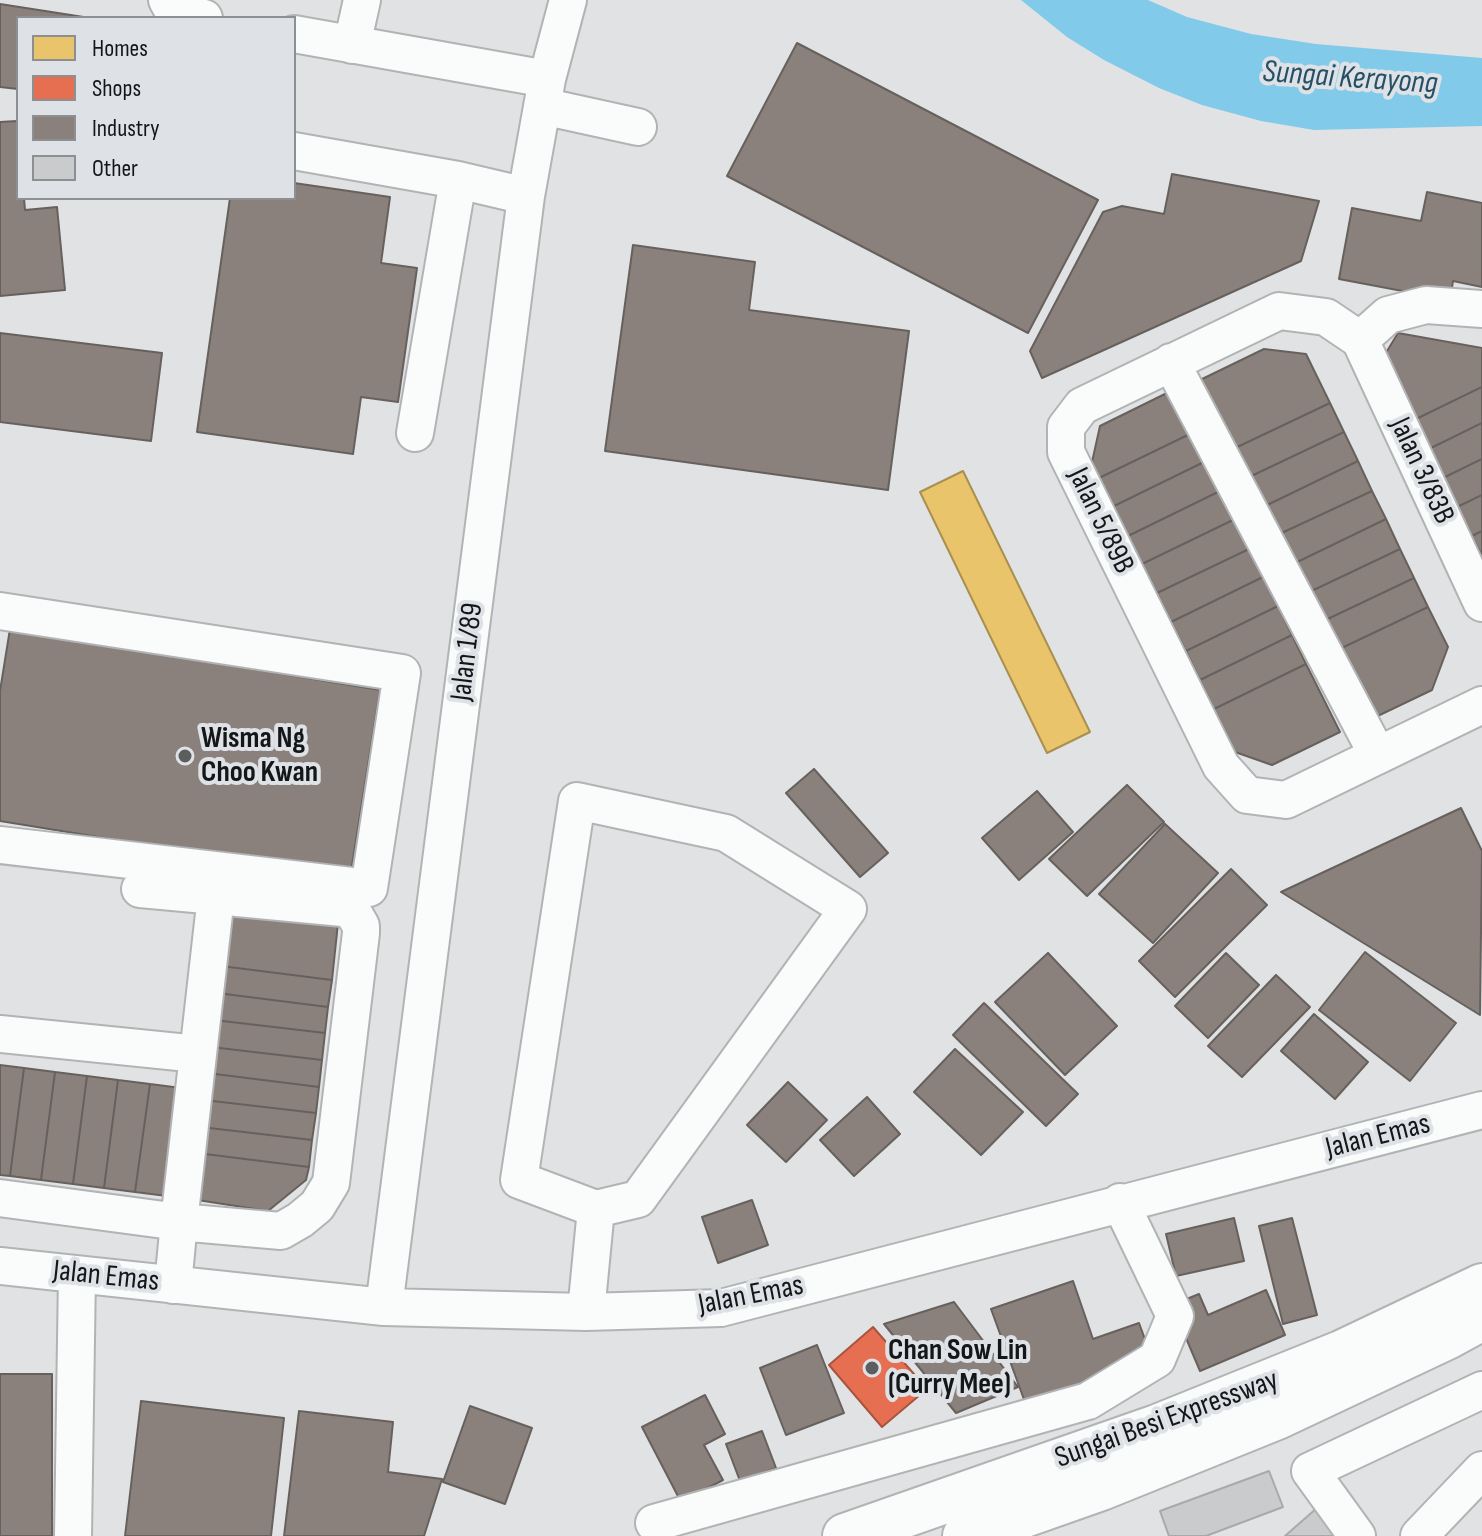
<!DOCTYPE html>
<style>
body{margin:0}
#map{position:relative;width:1482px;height:1536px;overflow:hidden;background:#e0e2e4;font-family:"Sofia Sans Condensed",sans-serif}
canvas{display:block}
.legend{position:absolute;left:16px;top:16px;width:280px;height:184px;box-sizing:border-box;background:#dee2e6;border:2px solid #8d9093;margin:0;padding:10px 14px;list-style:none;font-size:24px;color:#141617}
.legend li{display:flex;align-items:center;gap:16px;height:40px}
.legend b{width:40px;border:2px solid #8d9093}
</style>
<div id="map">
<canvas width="1482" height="1536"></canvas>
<ul class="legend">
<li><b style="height:22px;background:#e9c46a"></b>Homes</li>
<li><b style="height:22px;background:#e76f51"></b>Shops</li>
<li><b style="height:22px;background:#8a817c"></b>Industry</li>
<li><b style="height:22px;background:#c9cbcc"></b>Other</li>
</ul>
</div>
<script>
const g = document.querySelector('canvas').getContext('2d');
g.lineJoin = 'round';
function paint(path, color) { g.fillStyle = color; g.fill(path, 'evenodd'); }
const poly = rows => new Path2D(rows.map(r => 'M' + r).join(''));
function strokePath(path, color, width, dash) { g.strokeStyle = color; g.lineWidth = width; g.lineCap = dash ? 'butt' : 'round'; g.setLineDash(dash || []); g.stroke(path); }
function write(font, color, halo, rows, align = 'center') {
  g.font = font + ' "Sofia Sans Condensed",sans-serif'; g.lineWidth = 8; g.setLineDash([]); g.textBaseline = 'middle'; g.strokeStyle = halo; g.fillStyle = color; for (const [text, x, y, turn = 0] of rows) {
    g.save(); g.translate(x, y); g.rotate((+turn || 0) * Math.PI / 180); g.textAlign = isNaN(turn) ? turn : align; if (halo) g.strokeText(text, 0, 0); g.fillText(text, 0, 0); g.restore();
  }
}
const water = poly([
 [1021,0,1148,0,1187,17,1251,34,1316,44,1482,58,1482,126,1314,130,1261,121,1202,105,1159,88,1104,60,1067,37]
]);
const homes = poly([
 [963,471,1090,732,1047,753,920,492,963,471]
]);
const shops = poly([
 [873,1327,927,1389,882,1427,829,1365,873,1327]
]);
const industry = poly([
 [0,4,90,18,18,18,18,89,0,87,0,4],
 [797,43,1098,200,1028,333,727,176,797,43],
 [17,121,18,198,24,198,25,210,57,207,65,290,0,296,0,122,17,121],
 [1172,174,1319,201,1301,261,1042,378,1030,351,1103,212,1122,206,1164,214,1172,174],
 [294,183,390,197,381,263,417,268,398,402,361,397,353,454,197,432,230,198,294,198,294,183],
 [1427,192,1482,203,1482,287,1453,281,1450,300,1339,279,1352,208,1421,221,1427,192],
 [633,245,755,262,749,310,909,331,888,490,605,451,633,245],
 [0,333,162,353,151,441,0,422,0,333],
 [1398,333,1482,348,1482,387,1414,420,1384,356,1398,333],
 [1264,349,1306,354,1330,403,1231,450,1198,381,1264,349],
 [1482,387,1482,423,1429,449,1414,420,1482,387],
 [1171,391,1192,433,1099,478,1092,462,1100,426,1171,391],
 [1330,403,1344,432,1245,479,1231,450,1330,403],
 [1482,423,1482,459,1443,478,1429,449,1482,423],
 [1344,432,1358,461,1259,509,1245,479,1344,432],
 [1192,433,1206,461,1114,506,1099,478,1192,433],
 [1482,459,1482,495,1457,507,1443,478,1482,459],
 [1206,461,1220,491,1128,536,1114,506,1206,461],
 [1358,461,1372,491,1273,537,1259,509,1358,461],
 [1220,491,1235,519,1142,564,1128,536,1220,491],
 [1372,491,1386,519,1287,567,1273,537,1372,491],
 [1482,495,1482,531,1472,536,1457,507,1482,495],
 [1235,519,1249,549,1157,593,1142,564,1235,519],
 [1386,519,1400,549,1301,596,1287,567,1386,519],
 [1482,531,1482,556,1472,536,1482,531],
 [1249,549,1263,577,1171,622,1157,593,1249,549],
 [1400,549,1414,578,1315,625,1301,596,1400,549],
 [1263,577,1278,606,1186,651,1171,622,1263,577],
 [1414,578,1428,607,1329,654,1315,625,1414,578],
 [1278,606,1292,635,1200,680,1186,651,1278,606],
 [1428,607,1448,647,1432,690,1363,723,1329,654,1428,607],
 [10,629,380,690,350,878,0,821,0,691,10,629],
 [1292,635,1306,664,1214,709,1200,680,1292,635],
 [1306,664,1340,732,1272,765,1235,752,1214,709,1306,664],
 [814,769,888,853,860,877,786,793,814,769],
 [1127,785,1164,822,1087,896,1049,859,1127,785],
 [1037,791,1073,832,1019,880,982,838,1037,791],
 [1461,808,1482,851,1480,1015,1281,892,1461,808],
 [1165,824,1218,873,1153,943,1099,894,1165,824],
 [1231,869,1267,905,1175,997,1139,961,1231,869],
 [228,910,338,923,332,980,221,966,228,910],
 [1365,952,1456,1023,1410,1081,1319,1010,1365,952],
 [1048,953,1117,1026,1065,1075,995,1002,1048,953],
 [1226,953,1259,985,1208,1038,1175,1006,1226,953],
 [221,966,332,980,328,1007,217,993,221,966],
 [1276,975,1310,1007,1242,1077,1208,1046,1276,975],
 [217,993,328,1007,325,1033,214,1020,217,993],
 [984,1003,1078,1094,1046,1126,953,1035,984,1003],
 [1314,1014,1368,1062,1335,1099,1281,1051,1314,1014],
 [214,1020,325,1033,322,1060,211,1047,214,1020],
 [211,1047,322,1060,319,1087,207,1073,211,1047],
 [955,1049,1023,1112,981,1155,914,1092,955,1049],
 [0,1065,24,1068,10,1176,0,1175,0,1065],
 [24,1068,55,1072,41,1180,10,1176,24,1068],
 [55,1072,87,1076,73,1184,41,1180,55,1072],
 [207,1073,319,1087,316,1113,204,1100,207,1073],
 [87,1076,118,1080,104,1188,73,1184,87,1076],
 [118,1080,150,1084,135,1192,104,1188,118,1080],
 [788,1082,827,1120,786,1162,747,1125,788,1082],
 [150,1084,181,1088,167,1196,135,1192,150,1084],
 [867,1097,900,1134,854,1176,820,1140,867,1097],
 [204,1100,316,1113,312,1140,201,1127,204,1100],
 [201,1127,312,1140,309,1167,197,1153,201,1127],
 [197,1153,309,1167,306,1180,268,1211,191,1199,197,1153],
 [752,1200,768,1245,718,1263,702,1217,752,1200],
 [1234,1218,1244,1261,1176,1276,1166,1234,1234,1218],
 [1292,1218,1317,1315,1283,1324,1259,1226,1292,1218],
 [1073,1281,1093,1339,1139,1323,1153,1361,1026,1405,991,1309,1073,1281],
 [1266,1290,1285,1335,1200,1371,1172,1305,1199,1294,1208,1315,1266,1290],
 [954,1302,1018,1387,956,1413,884,1324,954,1302],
 [817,1345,844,1413,786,1435,760,1368,817,1345],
 [0,1374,52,1374,52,1536,0,1536,0,1374],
 [705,1395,725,1434,704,1445,723,1480,681,1502,642,1427,705,1395],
 [141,1401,284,1418,271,1536,125,1536,141,1401],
 [470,1406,532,1428,505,1504,443,1482,470,1406],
 [299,1411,393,1422,388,1472,442,1479,424,1536,284,1536,299,1411],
 [762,1431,776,1468,740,1481,726,1444,762,1431]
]);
const building = poly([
 [1269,1471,1283,1507,1206,1536,1169,1536,1160,1511,1269,1471],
 [1318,1507,1343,1536,1285,1536,1318,1507]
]);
const minor = poly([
 [167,0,172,9,204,18],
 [294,34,547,79],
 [352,45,362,0],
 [542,106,638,127],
 [294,151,458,180,526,196],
 [1482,309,1426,305,1388,315,1360,340,1326,317,1279,311,1082,406,1066,427,1066,452,1221,766,1247,795,1286,800,1482,705],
 [1360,340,1482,603],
 [1171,362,1377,754],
 [415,433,458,180],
 [0,611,402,673,369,888,0,845],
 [140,889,216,896],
 [0,1034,198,1054],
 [0,1198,179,1222,281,1231,300,1220,317,1206,331,1183,361,933,361,926,353,912,343,908,216,896,179,1222,173,1285],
 [0,1266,384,1307,586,1312,721,1308,1482,1110],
 [384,1307,526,196,547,79,568,0],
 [586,1312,596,1209,638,1199,848,909,726,833,577,801,519,1180,596,1209],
 [654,1523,1088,1401,1157,1359,1175,1316,1120,1202],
 [73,1536,77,1274],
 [1357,1536,1310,1471,1482,1390],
 [1419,1536,1482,1470]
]);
const highway = poly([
 [845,1536,1157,1427,1341,1353,1482,1286],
 [965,1536,1101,1488,1277,1417,1449,1336,1482,1318]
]);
const markers = [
 [185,756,8,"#5b5d5f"],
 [872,1368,8,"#5b5d5f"]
];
const streetNames = [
 ["Jalan 3/83B",1421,471,65],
 ["Jalan 5/89B",1100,521,64],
 ["Jalan 1/89",468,652,-83],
 ["Jalan Emas",1378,1137,-14],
 ["Jalan Emas",106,1277,6],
 ["Jalan Emas",751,1296,-11],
 ["Sungai Besi Expressway",1167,1420,-20]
];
const poiNames = [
 ["Wisma Ng",201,739],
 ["Choo Kwan",201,773],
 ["Chan Sow Lin",888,1351],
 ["(Curry Mee)",888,1385]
];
const waterNames = [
 ["Sungai Kerayong",1350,79,4]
];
paint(water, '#82cae9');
paint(homes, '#e9c46a');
strokePath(homes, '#a99051', 2);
paint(shops, '#e76f51');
strokePath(shops, '#a85440', 2);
paint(industry, '#8a817c');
strokePath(industry, '#67615e', 2);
paint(building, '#c9cbcc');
strokePath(building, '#a8a9ab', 2);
strokePath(minor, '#b1b3b5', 40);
strokePath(highway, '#b1b3b5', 48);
strokePath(minor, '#fafbfb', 36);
strokePath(highway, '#fafbfb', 44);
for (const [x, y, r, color] of markers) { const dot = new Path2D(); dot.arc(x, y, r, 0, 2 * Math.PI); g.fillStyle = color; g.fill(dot); strokePath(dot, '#dee2e6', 3); }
write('30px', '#141617', '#dee2e6', streetNames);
write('bold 30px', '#141617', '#dee2e6', poiNames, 'left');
write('italic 32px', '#265064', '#dee2e6', waterNames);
</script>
